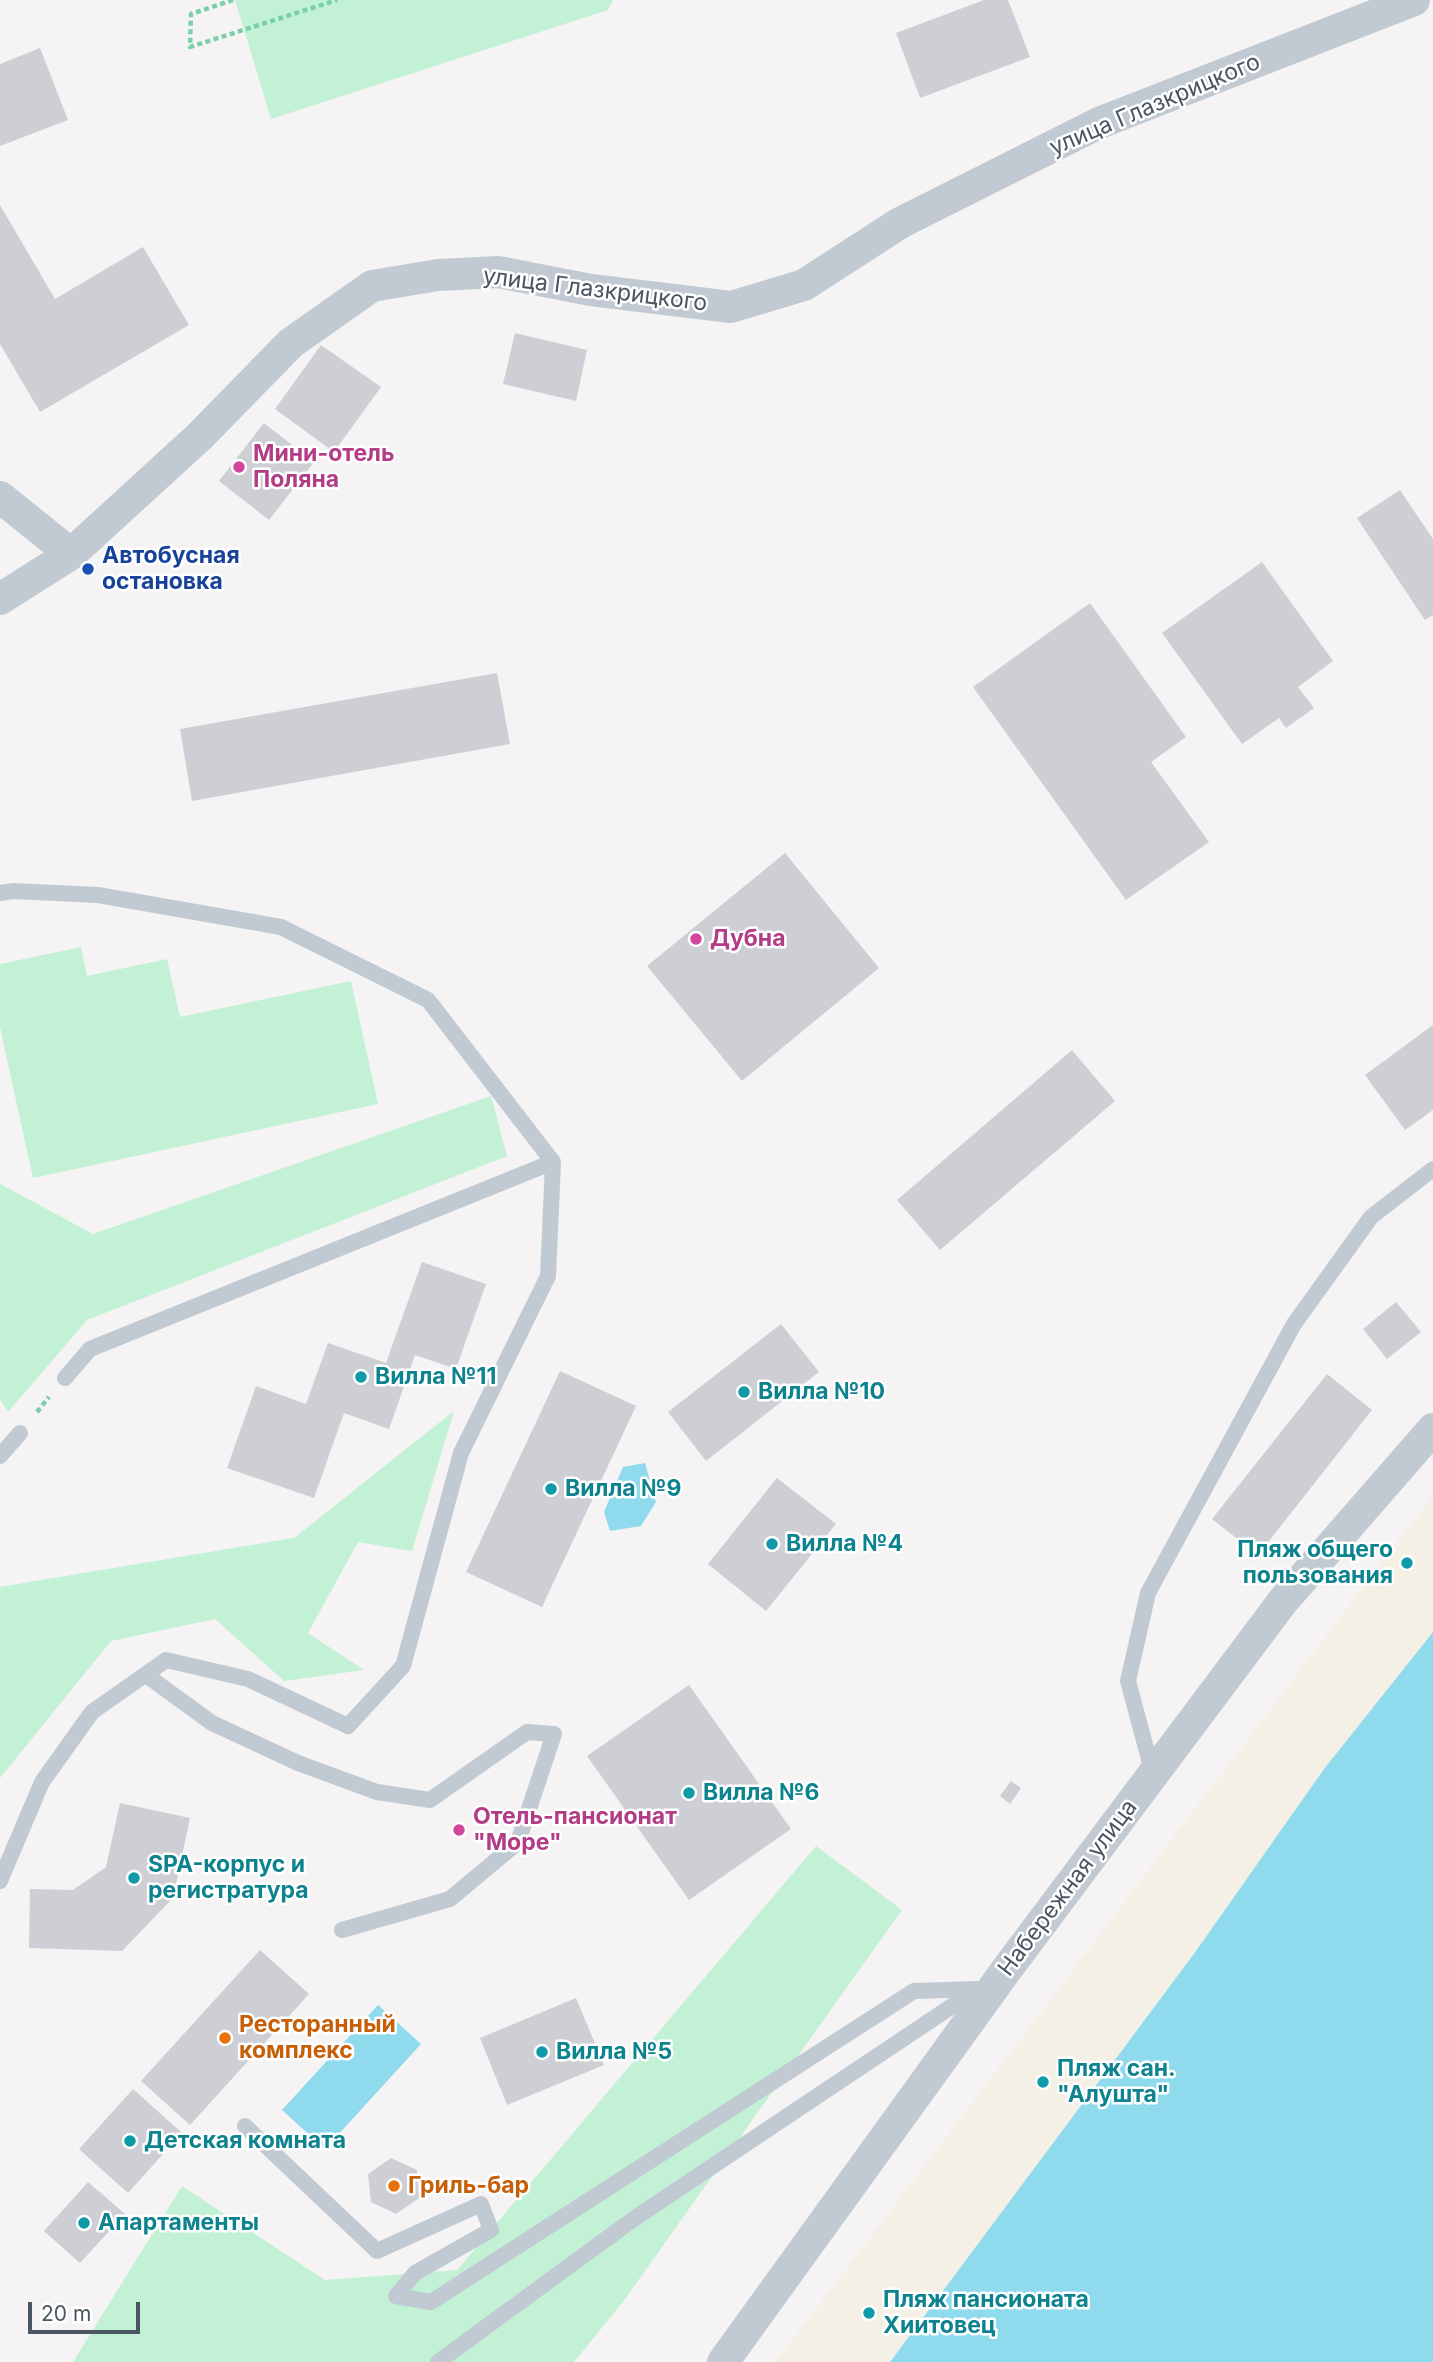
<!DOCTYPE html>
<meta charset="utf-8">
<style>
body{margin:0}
#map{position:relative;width:1433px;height:2362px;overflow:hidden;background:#f5f3f3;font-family:Inter,sans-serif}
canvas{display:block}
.scale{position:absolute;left:28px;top:2302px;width:112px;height:32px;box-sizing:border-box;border:4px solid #4a5661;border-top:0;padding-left:9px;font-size:21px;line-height:24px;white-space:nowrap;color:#4a5661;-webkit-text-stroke:5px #fff;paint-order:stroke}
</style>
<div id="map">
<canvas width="1433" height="2362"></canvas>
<div class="scale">20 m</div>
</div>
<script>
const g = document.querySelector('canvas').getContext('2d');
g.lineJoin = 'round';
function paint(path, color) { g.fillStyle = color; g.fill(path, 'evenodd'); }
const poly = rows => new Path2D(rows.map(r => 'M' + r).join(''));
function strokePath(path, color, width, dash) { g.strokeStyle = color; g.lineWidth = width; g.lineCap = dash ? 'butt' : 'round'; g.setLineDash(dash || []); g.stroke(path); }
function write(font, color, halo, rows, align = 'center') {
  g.font = font + ' Inter,sans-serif'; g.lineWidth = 5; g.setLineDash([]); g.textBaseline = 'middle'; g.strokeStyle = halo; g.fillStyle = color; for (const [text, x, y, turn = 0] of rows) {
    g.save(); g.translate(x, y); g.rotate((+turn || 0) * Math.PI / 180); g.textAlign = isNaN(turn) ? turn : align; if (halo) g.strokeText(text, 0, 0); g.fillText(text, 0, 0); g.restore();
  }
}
const green = poly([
 [235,0,613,0,608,10,271,119],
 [81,947,87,976,167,959,180,1017,351,981,378,1104,33,1178,0,1027,0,964],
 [491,1096,507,1156,87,1320,8,1412,0,1399,0,1184,93,1234],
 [454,1411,412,1551,358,1542,308,1633,364,1670,284,1681,215,1619,111,1641,0,1778,0,1587,294,1538],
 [816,1846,902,1910,622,2303,574,2362,73,2362,182,2186,325,2280,457,2270]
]);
const sand = poly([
 [1433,1495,1433,1632,1324,1769,1196,1951,890,2362,776,2362]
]);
const water = poly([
 [645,1463,656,1502,641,1526,610,1531,604,1512,623,1467],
 [1433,1632,1433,2362,890,2362,1196,1951,1324,1769],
 [378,2005,421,2044,325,2149,282,2110]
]);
const building = poly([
 [984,0,1008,0,1030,57,920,98,896,33],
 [40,48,68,120,0,146,0,64],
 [0,205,55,299,143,247,189,325,40,412,0,344],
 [515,333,587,350,576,401,503,384],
 [321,345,381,387,334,452,275,409],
 [264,423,314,462,269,520,219,481],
 [1400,490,1433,539,1433,615,1425,620,1357,518],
 [1262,562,1333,661,1298,687,1314,708,1286,728,1279,718,1242,744,1162,633],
 [1090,603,1186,737,1151,762,1209,842,1126,900,973,687],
 [497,673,510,744,192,801,180,729],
 [785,853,879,968,742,1081,647,966],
 [1433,1025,1433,1110,1405,1130,1365,1075],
 [1072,1050,1115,1101,940,1250,897,1200],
 [422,1262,486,1284,456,1369,415,1355,389,1429,344,1413,314,1498,227,1468,256,1386,306,1404,328,1343,386,1363],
 [1396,1302,1421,1332,1387,1359,1363,1329],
 [781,1324,819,1372,706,1461,668,1412],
 [560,1371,636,1406,542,1607,466,1572],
 [1327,1374,1372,1410,1258,1555,1212,1519],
 [777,1478,836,1524,766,1611,708,1564],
 [689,1685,791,1829,689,1900,587,1756],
 [1011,1781,1021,1788,1010,1804,1000,1796],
 [120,1803,190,1818,173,1898,122,1951,29,1948,30,1889,73,1890,106,1867],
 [260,1950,309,1994,190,2125,141,2081],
 [576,1998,604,2065,507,2105,480,2038],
 [133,2089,182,2133,128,2193,79,2149],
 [391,2158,417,2170,419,2198,396,2214,371,2202,368,2174],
 [88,2182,125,2214,80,2263,44,2231]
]);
const path = poly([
 [233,0,191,14,190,47,337,0],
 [37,1412,49,1397]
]);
const service = poly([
 [0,893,13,891,98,895,281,927,428,1000,553,1162,548,1276,461,1453,403,1666,348,1726,248,1679,166,1660,92,1712,42,1782,0,1881],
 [65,1378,90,1349,553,1162],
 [0,1456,20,1433],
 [146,1675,212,1723,298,1763,377,1792,430,1800,527,1732,554,1734,518,1842,450,1899,342,1930],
 [1153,1774,1128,1681,1148,1593,1294,1324,1371,1217,1433,1169],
 [245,2126,377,2251,481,2204,491,2230,415,2273,396,2296,431,2302,914,1991,977,1989],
 [438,2362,635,2218,976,1990]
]);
const minor = poly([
 [0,497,71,554],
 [0,599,71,554,200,436,291,343,372,286,438,275,498,272,591,290,731,307,804,285,900,223,1099,123,1414,0],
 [723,2362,1007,1969,1283,1601,1433,1429]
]);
const markers = [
 [239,467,7,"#d1479c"],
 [88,569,7,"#1a4fb4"],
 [696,939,7,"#d1479c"],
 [361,1377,7,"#0f9aa8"],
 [744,1392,7,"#0f9aa8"],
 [551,1489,7,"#0f9aa8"],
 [772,1544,7,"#0f9aa8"],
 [1407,1563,7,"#0f9aa8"],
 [689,1793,7,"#0f9aa8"],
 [459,1830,7,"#d1479c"],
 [134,1878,7,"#0f9aa8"],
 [225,2038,7,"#e8710a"],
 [542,2052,7,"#0f9aa8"],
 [1043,2082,7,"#0f9aa8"],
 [130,2141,7,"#0f9aa8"],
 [394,2186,7,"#e8710a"],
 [84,2223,7,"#0f9aa8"],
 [869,2313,7,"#0f9aa8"]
];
const streetNames = [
 ["улица Глазкрицкого",1155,105,-23],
 ["улица Глазкрицкого",595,290,7],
 ["Набережная улица",1068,1888,-53]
];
const hotelNames = [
 ["Мини-отель",253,454],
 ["Поляна",253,480],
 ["Дубна",710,939],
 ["Отель-пансионат",473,1817],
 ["\"Море\"",473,1843]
];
const transitNames = [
 ["Автобусная",102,556],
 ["остановка",102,582]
];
const cultureNames = [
 ["Вилла №11",375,1377],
 ["Вилла №10",758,1392],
 ["Вилла №9",565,1489],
 ["Вилла №4",786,1544],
 ["Пляж общего",1393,1550,"right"],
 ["пользования",1393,1576,"right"],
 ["Вилла №6",703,1793],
 ["SPA-корпус и",148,1865],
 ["регистратура",148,1891],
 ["Вилла №5",556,2052],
 ["Пляж сан.",1057,2069],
 ["\"Алушта\"",1057,2095],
 ["Детская комната",144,2141],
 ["Апартаменты",98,2223],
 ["Пляж пансионата",883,2300],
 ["Хиитовец",883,2326]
];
const foodNames = [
 ["Ресторанный",239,2025],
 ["комплекс",239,2051],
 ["Гриль-бар",408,2186]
];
paint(green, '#c3f1d5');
paint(sand, '#f5f0e5');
paint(water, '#90daee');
paint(building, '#cdcfd5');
strokePath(path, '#7ad0a6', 4.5, [5, 3.5]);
strokePath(service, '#c1cad2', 16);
strokePath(minor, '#c1cad2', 32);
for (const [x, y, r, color] of markers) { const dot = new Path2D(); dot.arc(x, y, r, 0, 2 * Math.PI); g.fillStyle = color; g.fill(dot); strokePath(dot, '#fff', 2.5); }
write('23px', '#4a5661', '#fff', streetNames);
write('bold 23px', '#b23c85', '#fff', hotelNames, 'left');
write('bold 23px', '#164399', '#fff', transitNames, 'left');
write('bold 23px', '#0d838f', '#fff', cultureNames, 'left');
write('bold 23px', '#c56008', '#fff', foodNames, 'left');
</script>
